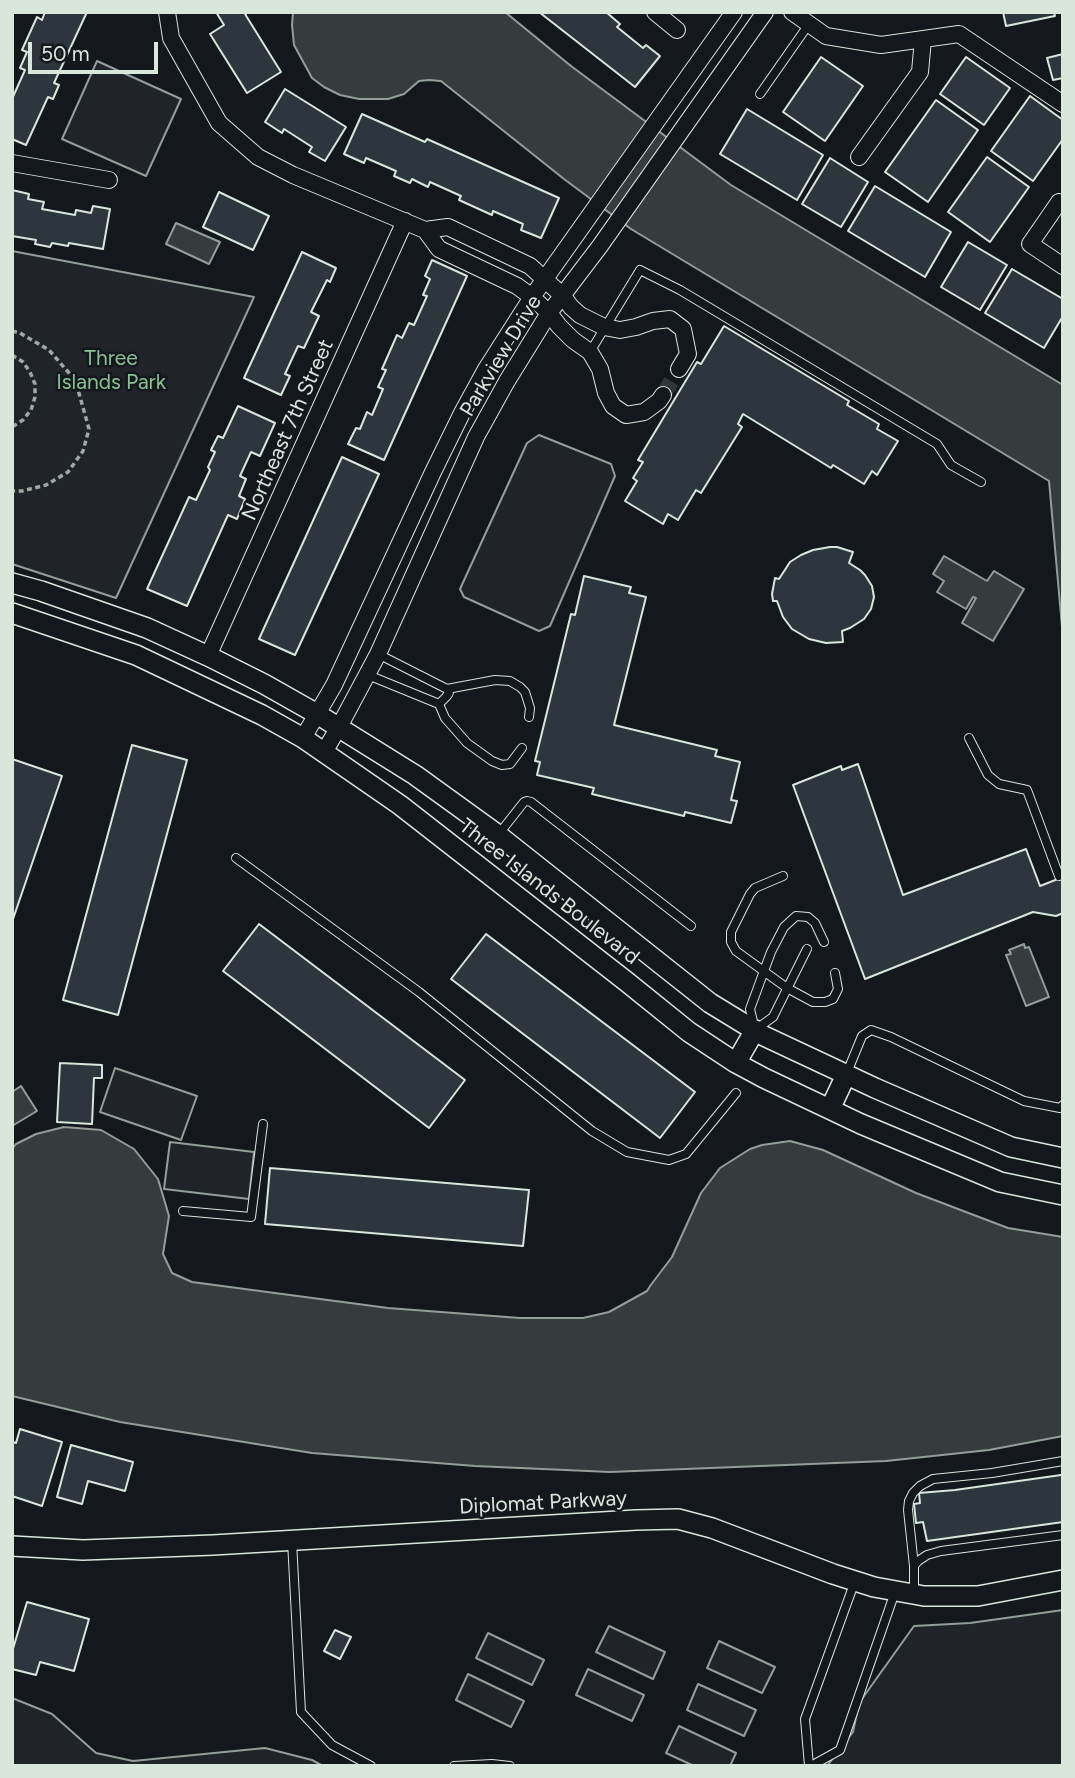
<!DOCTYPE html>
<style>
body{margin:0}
#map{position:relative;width:1075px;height:1778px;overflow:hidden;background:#14181c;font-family:Figtree,sans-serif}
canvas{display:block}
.frame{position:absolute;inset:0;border:14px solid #d8e6dc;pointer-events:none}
.scale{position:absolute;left:28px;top:42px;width:130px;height:32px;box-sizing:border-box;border:4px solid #d8e6dc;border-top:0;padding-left:9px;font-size:21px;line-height:24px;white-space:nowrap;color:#d8e6dc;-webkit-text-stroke:5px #14181c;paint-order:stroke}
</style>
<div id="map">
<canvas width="1075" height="1778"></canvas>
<div class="frame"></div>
<div class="scale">50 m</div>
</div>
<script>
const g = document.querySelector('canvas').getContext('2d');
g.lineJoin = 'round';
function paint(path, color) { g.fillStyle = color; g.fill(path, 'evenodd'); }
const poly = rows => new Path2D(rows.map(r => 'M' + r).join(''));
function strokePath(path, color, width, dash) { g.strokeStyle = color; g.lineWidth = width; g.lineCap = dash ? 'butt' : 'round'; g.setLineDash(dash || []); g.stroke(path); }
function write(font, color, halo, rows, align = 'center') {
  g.font = font + ' Figtree,sans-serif'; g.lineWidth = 5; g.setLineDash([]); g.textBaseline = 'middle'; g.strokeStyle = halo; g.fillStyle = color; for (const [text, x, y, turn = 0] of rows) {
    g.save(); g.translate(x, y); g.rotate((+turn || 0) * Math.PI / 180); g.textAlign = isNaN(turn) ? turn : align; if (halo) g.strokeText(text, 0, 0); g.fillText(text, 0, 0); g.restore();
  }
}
const green = poly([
 [97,61,181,99,146,176,62,139,97,61],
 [12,251,254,297,116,598,12,564,12,251],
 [539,435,611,464,615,476,550,626,539,631,464,597,460,589,527,443,539,435],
 [115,1068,197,1096,181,1140,100,1112,115,1068],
 [170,1142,254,1152,249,1199,164,1189,170,1142],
 [1063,1610,1063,1766,827,1766,853,1732,859,1703,914,1626,970,1623,1063,1610],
 [609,1626,665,1652,653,1679,596,1652,609,1626],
 [488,1633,544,1660,532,1685,476,1658,488,1633],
 [719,1641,775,1667,762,1693,707,1668,719,1641],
 [588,1669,644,1695,632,1721,576,1695,588,1669],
 [468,1674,524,1701,511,1727,456,1700,468,1674],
 [698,1684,756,1710,744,1736,687,1710,698,1684],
 [12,1698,52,1714,96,1753,133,1761,265,1748,312,1760,323,1766,12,1766,12,1698],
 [679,1726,736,1753,730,1766,694,1766,666,1753,679,1726]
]);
const water = poly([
 [293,12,505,12,571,66,731,185,1063,385,1063,638,1049,481,631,229,564,179,441,81,429,80,419,81,404,94,388,99,359,99,340,95,324,87,312,78,294,45,292,25,293,12],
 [176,223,220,242,209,264,166,244,176,223],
 [944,556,987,581,994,571,1024,589,993,641,962,623,976,598,973,597,966,609,937,592,944,581,933,574,944,556],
 [1024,944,1025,948,1029,947,1049,997,1026,1006,1006,955,1011,954,1009,950,1024,944],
 [21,1086,37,1111,12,1126,12,1092,21,1086],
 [64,1127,101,1130,134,1149,158,1179,169,1216,163,1254,172,1273,192,1282,388,1308,520,1318,583,1318,609,1312,647,1291,650,1286,672,1257,701,1193,720,1168,750,1149,762,1145,790,1141,823,1150,916,1193,1008,1228,1063,1237,1063,1436,989,1450,886,1461,610,1472,475,1466,312,1453,120,1422,12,1396,12,1149,16,1144,36,1134,64,1127]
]);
const building = poly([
 [45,12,87,12,54,83,59,85,53,99,48,97,26,145,12,139,12,99,25,70,20,68,27,52,22,50,37,17,42,20,45,12],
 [216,12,249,12,245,14,281,72,247,93,210,34,224,25,216,12],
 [539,12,606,12,620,24,617,27,643,48,646,45,660,56,635,87,539,12],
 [1003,12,1054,12,1055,16,1006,26,1003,12],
 [1063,54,1063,78,1053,80,1047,58,1063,54],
 [821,57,863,86,825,141,783,112,821,57],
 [966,57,1010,88,984,125,940,94,966,57],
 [285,89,346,127,325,161,309,152,312,147,284,129,282,133,265,122,285,89],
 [1030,96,1063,120,1063,139,1033,181,991,151,1030,96],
 [936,100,978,130,928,202,885,172,936,100],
 [747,109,823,155,797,200,720,154,747,109],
 [362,114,425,142,427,139,559,198,541,238,521,230,523,224,493,211,492,215,459,200,461,196,430,182,428,187,412,179,410,183,394,176,396,171,366,158,364,163,344,154,362,114],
 [987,157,1029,187,990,242,948,212,987,157],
 [830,158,868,182,841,227,802,204,830,158],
 [875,186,951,232,925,277,848,231,875,186],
 [12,190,29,194,28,199,44,202,42,209,75,215,76,210,91,213,93,206,110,209,103,249,69,243,68,246,52,243,50,247,35,244,36,240,12,236,12,190],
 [219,192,269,216,253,250,203,227,219,192],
 [968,242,1007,265,980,310,941,287,968,242],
 [302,252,336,268,330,282,327,280,311,312,319,316,304,348,298,346,285,374,290,376,281,395,244,378,302,252],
 [432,260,467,276,384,460,348,444,356,428,360,429,367,412,372,415,383,389,378,387,386,370,382,369,397,335,402,338,409,323,414,325,427,296,423,295,430,279,425,276,432,260],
 [1012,269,1063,299,1063,316,1044,348,985,313,1012,269],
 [724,326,849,401,847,405,879,424,877,429,898,441,877,475,872,471,864,484,833,465,831,468,743,414,738,424,742,427,701,493,696,490,678,520,668,514,663,524,625,501,637,481,633,478,643,462,638,460,697,362,701,364,724,326],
 [238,406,275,423,260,456,251,452,240,476,246,479,239,496,245,499,237,519,228,515,187,606,147,589,189,497,196,500,210,470,208,467,215,452,211,450,218,436,223,438,238,406],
 [342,457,379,474,295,655,259,639,342,457],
 [830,547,837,547,853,552,849,563,860,570,865,575,872,586,874,597,871,609,864,619,850,628,842,631,843,642,826,643,809,639,792,629,783,617,777,601,773,601,772,594,775,578,779,579,790,562,801,555,813,550,830,547],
 [584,576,631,587,629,593,646,597,614,725,717,750,715,756,740,762,731,800,737,801,731,823,685,812,684,816,592,794,594,788,537,775,540,762,535,761,571,614,575,615,584,576],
 [132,745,187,760,118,1015,63,1000,132,745],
 [12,759,62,776,12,922,12,759],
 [858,764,903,895,1026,849,1040,886,1063,877,1063,913,1056,916,1033,912,865,979,793,785,841,766,842,770,858,764],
 [259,924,465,1080,429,1128,223,971,259,924],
 [486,934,695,1092,660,1138,451,979,486,934],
 [60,1063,102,1065,102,1078,94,1078,92,1124,57,1122,60,1063],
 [270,1168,529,1190,523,1246,265,1224,270,1168],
 [20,1429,62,1442,42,1506,12,1496,12,1442,16,1443,20,1429],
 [71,1445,133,1462,125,1491,88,1481,82,1504,57,1497,71,1445],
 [1061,1475,1063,1475,1063,1522,927,1541,923,1522,916,1523,914,1504,920,1503,919,1493,955,1490,1061,1475],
 [27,1602,89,1619,74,1671,40,1662,36,1675,12,1669,12,1652,27,1602],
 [335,1630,351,1637,340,1659,324,1651,335,1630]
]);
const minorTunnel = poly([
 [663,395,679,369]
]);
const path = poly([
 [12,331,20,333,49,350,69,373,77,386,89,429,83,451,68,472,46,485,22,491,12,491],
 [12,355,23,362,30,372,35,384,35,397,31,410,23,420,12,427]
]);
const service = poly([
 [760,94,809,24],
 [590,352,640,270,680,290,937,444,951,465,981,482],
 [368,675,439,704,446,697,449,693,447,689,378,654],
 [447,689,495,680,510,681,520,687,525,692,530,708,529,717],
 [439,704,445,718,453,727,467,743,492,761,502,765,510,764,522,748],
 [969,738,988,775,999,784,1027,790,1059,876],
 [498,835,524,802,527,801,531,802,691,926],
 [236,858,419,992,592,1131,627,1152,669,1160,686,1154,736,1093],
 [783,876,755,888,750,894,731,932,731,942,736,951,787,988,813,1002,825,1002,833,999,838,989,835,973],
 [807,949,773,1017,755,1030,750,1009,771,952,784,927,796,916,808,917,815,923,824,942],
 [846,1075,862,1036,871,1030,891,1037,1024,1101,1060,1108,1063,1105],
 [183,1211,251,1217,263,1124],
 [292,1541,301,1712,332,1745,371,1766],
 [914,1566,908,1510,909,1501,913,1493,920,1486,933,1479,992,1473,1063,1461],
 [914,1595,914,1566,918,1561,927,1555,941,1551,1063,1535],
 [454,1766,492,1764,510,1766],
 [809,1766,805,1719,855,1581],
 [811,1766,840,1750,895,1592]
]);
const minor = poly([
 [167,12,171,38,219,123,258,157,293,175,425,230,439,249,517,286,532,297,549,313,559,326,573,340,590,352,600,369,606,393,613,406,626,415,644,412,659,401,663,395],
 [655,12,677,30],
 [792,12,826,36,881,45,959,34,1063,104],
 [859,157,920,72,923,39],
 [12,163,109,180],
 [1063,205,1059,202,1030,244,1063,266],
 [425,230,448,227,530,266,563,296,571,307,580,315,604,327,620,330,636,327,653,321,670,319,683,329,688,354,679,369],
 [208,656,405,221],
 [303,738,334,685,433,472,463,411,486,369,532,297,734,12],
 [324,752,339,727,378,654,476,437,507,381,549,313,600,246,765,12]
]);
const tertiary = poly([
 [12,583,41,591,147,628,208,656,264,684,317,714,415,775,498,835,710,1003,764,1036,875,1088,1011,1147,1063,1158],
 [12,613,136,655,262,715,303,738,400,805,627,982,689,1032,736,1063,764,1078,861,1124,1000,1182,1063,1195],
 [736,1063,755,1030],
 [830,1109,846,1075],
 [12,1546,83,1550,213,1545,636,1520,678,1519,712,1528,833,1574,874,1587,924,1596,978,1596,1063,1580]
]);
const streetNames = [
 ["Parkview Drive",501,356,-59],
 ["Northeast 7th Street",288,430,-66],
 ["Three Islands Boulevard",549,892,38],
 ["Diplomat Parkway",543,1503,-3]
];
const parkNames = [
 ["Three",111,359],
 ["Islands Park",111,383]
];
paint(green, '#202428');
strokePath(green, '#939e99', 2);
paint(water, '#363b3e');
strokePath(water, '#939e99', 2);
paint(building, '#2c363c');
strokePath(building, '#d8e6dc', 2);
strokePath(minorTunnel, '#313739', 16, [16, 8]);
strokePath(service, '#d8e6dc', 10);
strokePath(minor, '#d8e6dc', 18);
strokePath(tertiary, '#d8e6dc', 22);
strokePath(path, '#9da8a2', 3.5, [5, 3.5]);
strokePath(service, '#14181c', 8);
strokePath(minor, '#14181c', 16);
strokePath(tertiary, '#14181c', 19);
write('21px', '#d8e6dc', '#14181c', streetNames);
write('21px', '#8ac095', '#14181c', parkNames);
</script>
